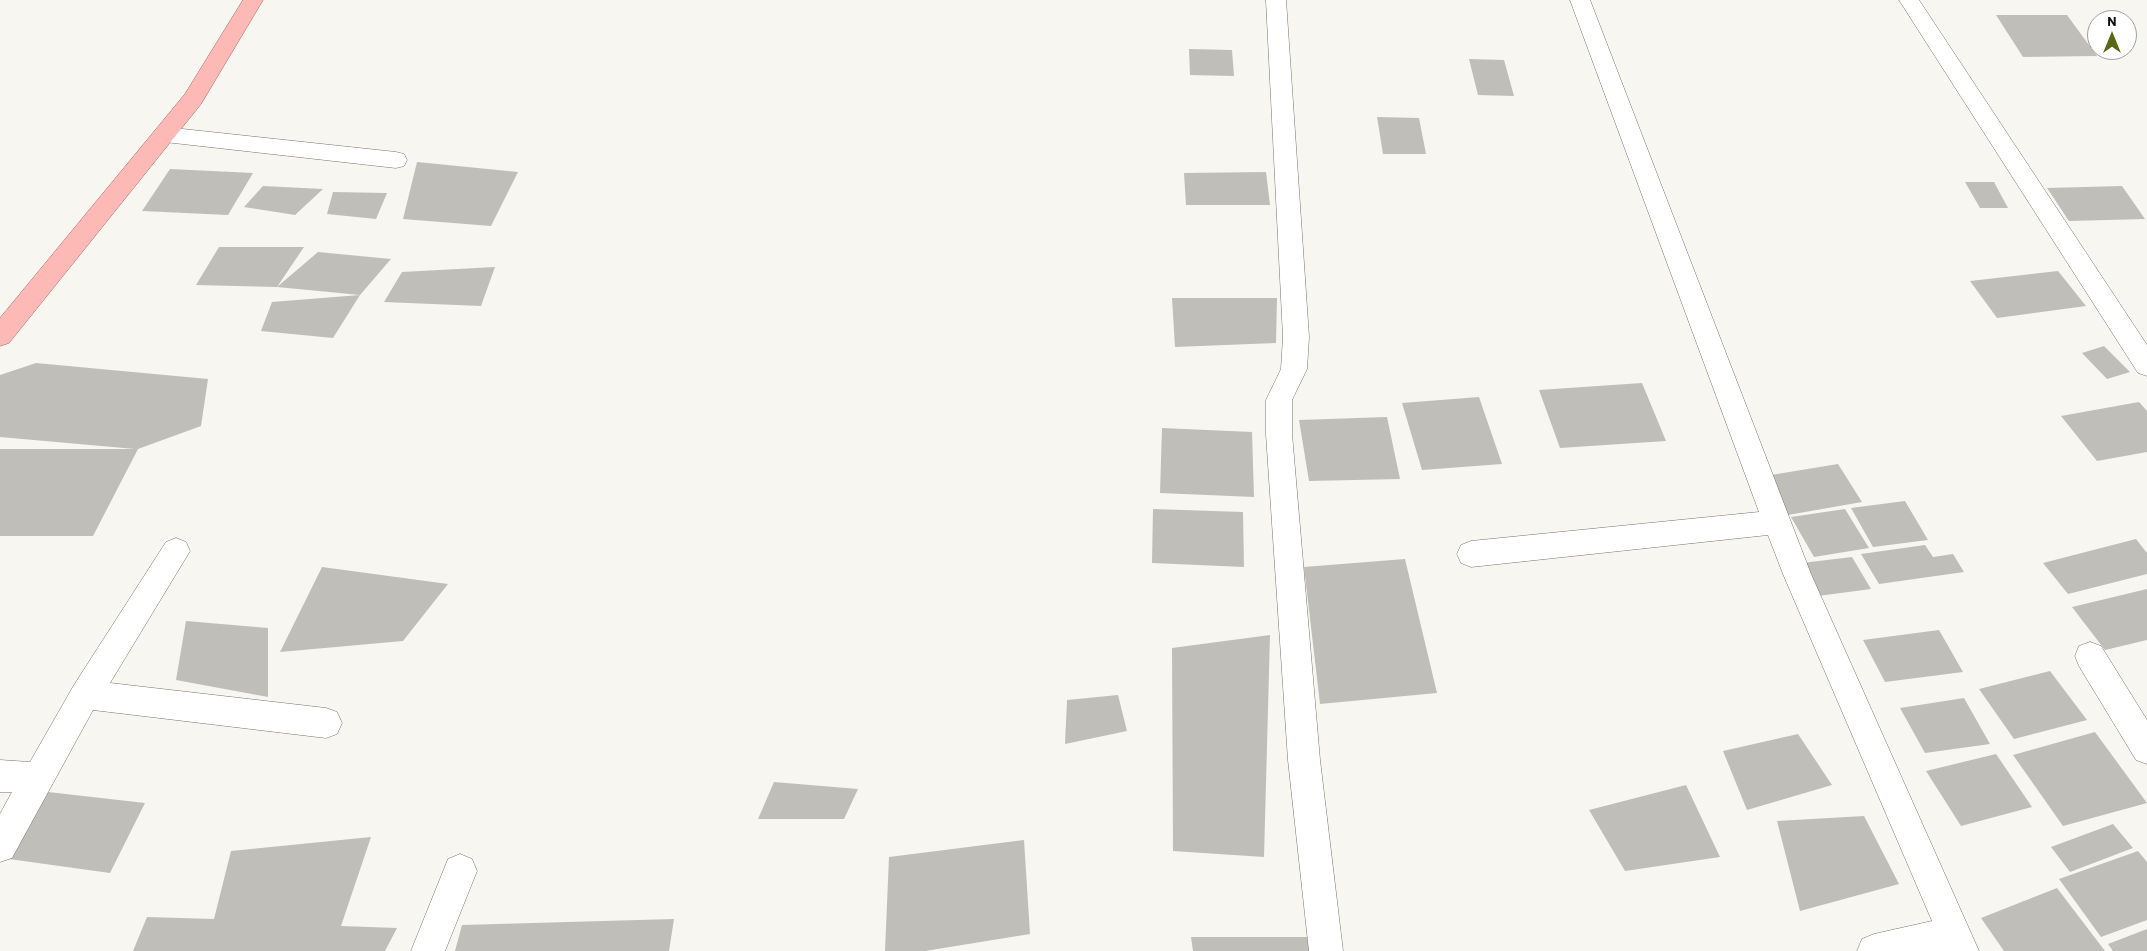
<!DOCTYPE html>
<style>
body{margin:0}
#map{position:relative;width:2147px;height:951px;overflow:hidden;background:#f8f6f0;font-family:Barlow,sans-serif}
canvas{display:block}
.north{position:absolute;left:2087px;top:10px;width:50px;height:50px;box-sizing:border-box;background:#fff;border:1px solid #9f9f9e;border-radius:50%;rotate:0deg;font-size:14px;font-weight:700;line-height:20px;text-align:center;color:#0f0f0d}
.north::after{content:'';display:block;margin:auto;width:18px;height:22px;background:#576915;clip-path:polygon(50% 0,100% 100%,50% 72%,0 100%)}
</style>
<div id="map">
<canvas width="2147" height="951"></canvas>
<div class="north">N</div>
</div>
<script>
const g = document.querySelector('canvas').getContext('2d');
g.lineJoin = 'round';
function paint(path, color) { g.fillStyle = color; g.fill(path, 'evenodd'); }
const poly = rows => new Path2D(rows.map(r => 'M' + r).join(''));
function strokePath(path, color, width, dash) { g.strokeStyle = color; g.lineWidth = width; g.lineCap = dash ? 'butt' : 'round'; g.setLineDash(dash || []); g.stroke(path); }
const building = poly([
 [1996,15,2067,15,2097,56,2023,57],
 [1189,49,1232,50,1234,76,1190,75],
 [1469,59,1504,60,1514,96,1478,95],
 [1377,117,1419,118,1426,154,1383,154],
 [417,162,518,172,491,226,403,219],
 [170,169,253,173,228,215,142,211],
 [1266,172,1270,205,1186,205,1184,173],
 [1965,182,1994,182,2008,208,1980,208],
 [263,186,323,189,295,215,244,207],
 [2122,186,2145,219,2069,221,2047,188],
 [333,192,387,193,376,219,327,214],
 [219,247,304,247,277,287,318,252,391,259,360,295,333,338,261,331,272,302,360,295,277,287,196,285],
 [495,267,481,306,384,302,402,272],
 [2058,271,2086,306,1997,318,1970,281],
 [1172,298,1277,298,1276,343,1175,347],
 [2104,346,2130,372,2107,379,2082,353],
 [36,363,208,379,201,426,138,449,93,536,0,536,0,449,135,449,0,437,0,375],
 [1642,383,1666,441,1560,448,1539,390],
 [1479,397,1502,464,1422,470,1402,403],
 [2139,402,2147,411,2147,452,2097,461,2061,416],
 [1387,417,1400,479,1309,481,1299,420],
 [1162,428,1252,432,1254,497,1160,493],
 [1838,464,1862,502,1788,515,1765,476],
 [1905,501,1928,540,1873,547,1851,508],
 [1153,509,1243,512,1244,567,1152,563],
 [1845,509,1869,548,1814,557,1791,517],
 [2136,539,2147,553,2147,574,2068,594,2043,563],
 [1925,545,1933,557,1953,554,1964,572,1879,584,1861,554],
 [1852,557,1871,589,1818,596,1802,563],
 [1405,559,1437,693,1320,704,1304,567],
 [322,567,448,584,403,641,280,652],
 [2147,589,2147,640,2105,650,2072,607],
 [186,621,268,628,268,697,176,680],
 [1939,630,1963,672,1885,682,1863,640],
 [1270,635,1264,857,1173,851,1172,648],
 [2050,671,2087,720,2014,739,1979,689],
 [1118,695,1127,731,1065,744,1067,700],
 [1964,698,1990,744,1925,753,1900,708],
 [2095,732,2147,803,2063,826,2013,755],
 [1798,734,1832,785,1747,810,1723,751],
 [1996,754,2032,807,1961,826,1926,771],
 [774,782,858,789,844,819,758,819],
 [1686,785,1720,857,1625,871,1589,810],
 [48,792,145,803,110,873,9,859],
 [1864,816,1899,884,1800,911,1777,821],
 [2113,824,2133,848,2070,872,2051,847],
 [371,837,341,926,397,928,385,951,133,951,147,917,214,919,231,851],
 [1024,840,1030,934,925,951,885,951,889,857],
 [2138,851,2147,862,2147,920,2101,937,2059,879],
 [2057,888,2105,951,2004,951,1981,918],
 [674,919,669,951,455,951,462,925],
 [2147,929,2147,951,2113,951,2108,944],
 [1191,937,1307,937,1309,951,1193,951]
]);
const minor = poly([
 [1266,0,1286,0,1309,337,1307,369,1292,400,1292,434,1320,760,1343,951,1309,951,1288,760,1266,434,1266,400,1281,369,1283,337,1266,0],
 [1570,0,1590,0,1811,574,1979,951,1857,951,1862,939,1874,934,1932,921,1783,574,1768,535,1471,567,1461,563,1457,554,1461,545,1471,541,1759,512,1570,0],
 [1899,0,1919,0,2147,345,2147,376,2138,373,1899,0],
 [164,127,396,152,404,154,407,160,404,166,396,168,156,141,153,135,156,129,164,127],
 [176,538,186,542,190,551,110,683,326,708,337,712,342,723,337,734,326,738,93,710,12,858,0,862,0,814,12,792,0,792,0,760,30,762,74,685,166,542,176,538],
 [2090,642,2101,646,2147,720,2147,764,2136,760,2079,666,2075,656,2079,646,2090,642],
 [460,854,472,859,477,871,445,951,411,951,448,859,460,854]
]);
const major = poly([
 [243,0,263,0,201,104,9,343,0,346,0,318,185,94,243,0]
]);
paint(building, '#c0beb9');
strokePath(minor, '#75736e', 1);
strokePath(major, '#a8605b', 1);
paint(minor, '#fff');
paint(major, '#fdb9b6');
</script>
